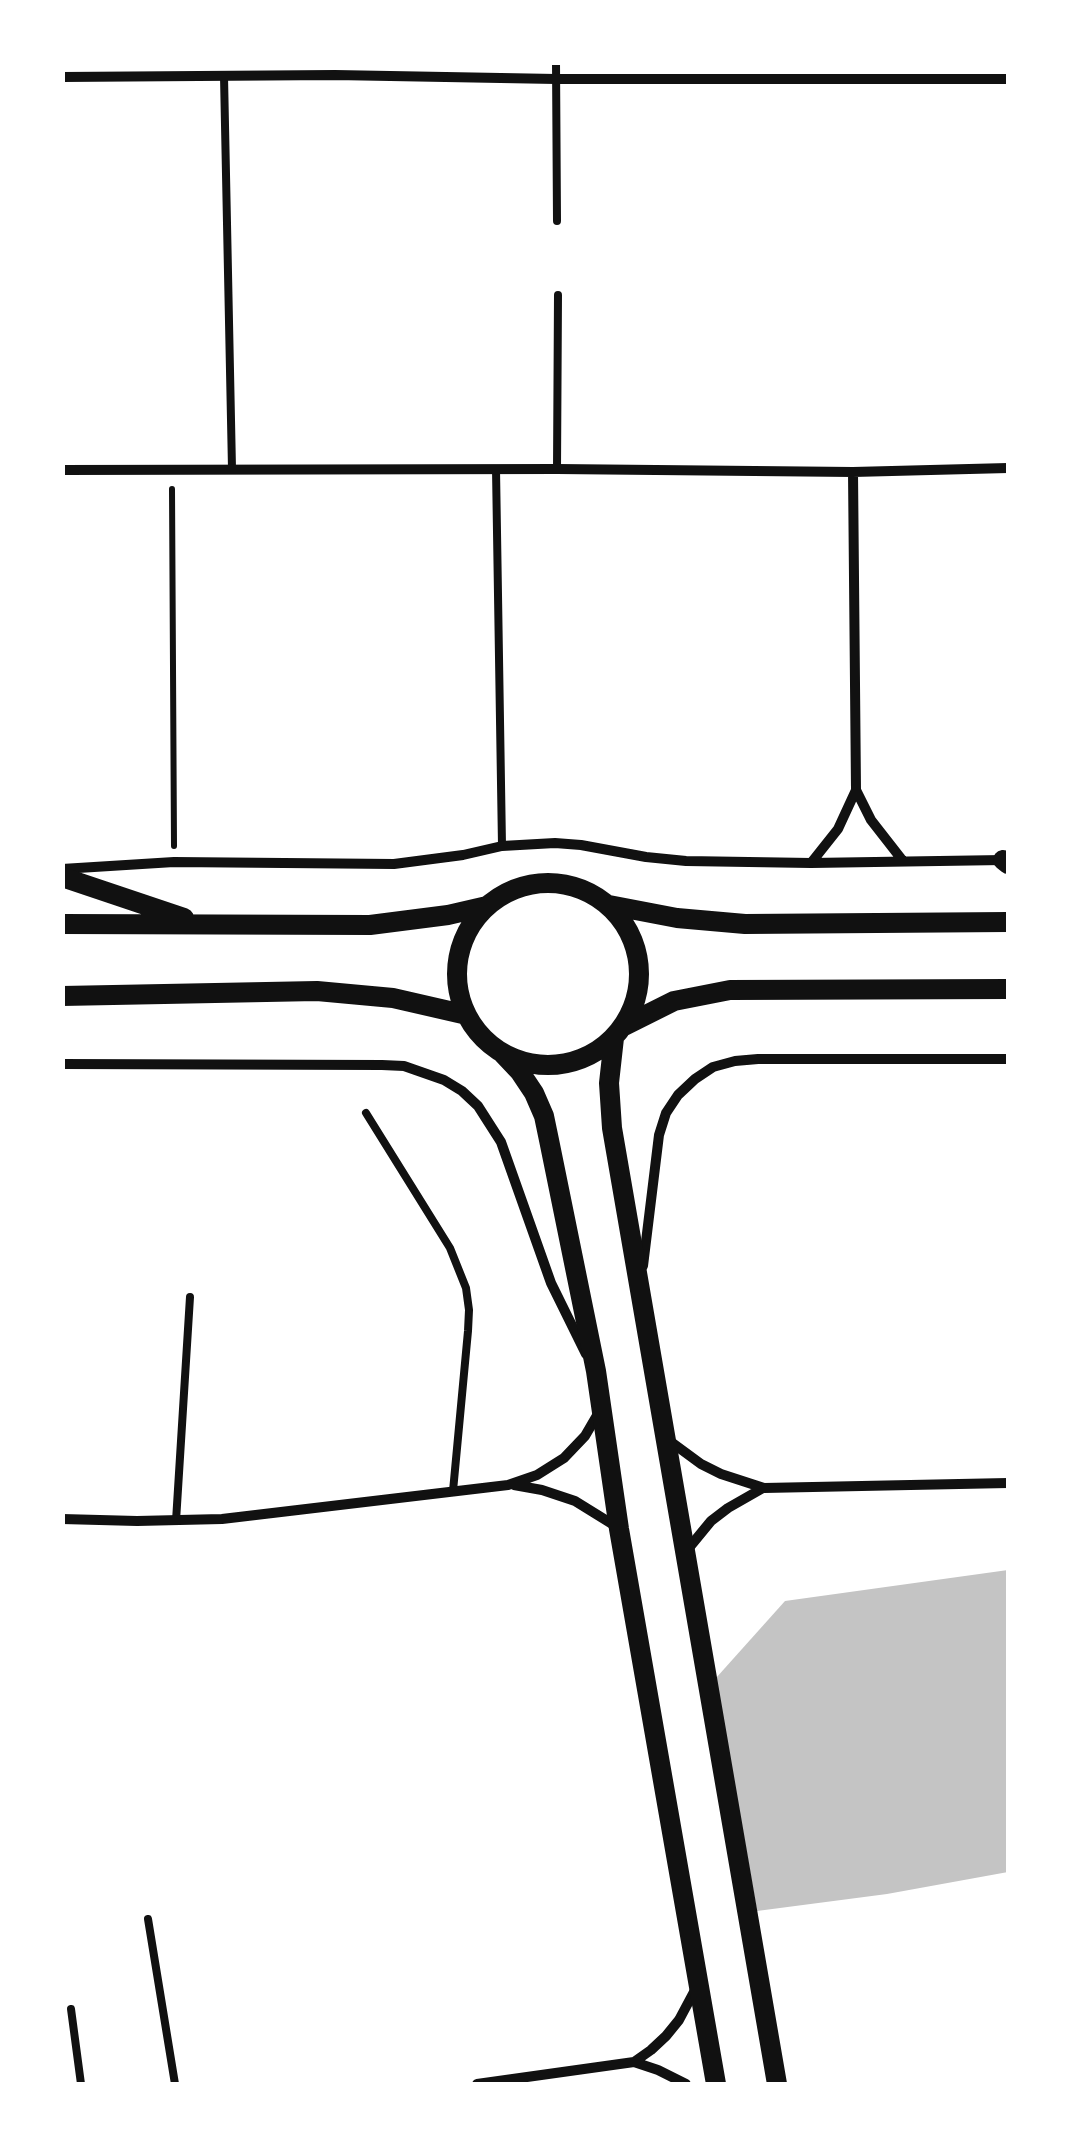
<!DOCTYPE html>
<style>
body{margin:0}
#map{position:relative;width:1071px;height:2147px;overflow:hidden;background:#fff;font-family:"Source Sans 3",sans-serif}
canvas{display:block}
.frame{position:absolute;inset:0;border:65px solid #fff;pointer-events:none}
</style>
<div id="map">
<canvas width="1071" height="2147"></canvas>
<div class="frame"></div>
</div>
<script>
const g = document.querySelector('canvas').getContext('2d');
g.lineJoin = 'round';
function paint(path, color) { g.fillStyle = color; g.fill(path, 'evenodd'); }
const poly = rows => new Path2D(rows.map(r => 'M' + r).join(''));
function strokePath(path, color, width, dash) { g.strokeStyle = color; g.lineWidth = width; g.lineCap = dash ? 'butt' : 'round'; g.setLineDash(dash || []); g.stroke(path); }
const building = poly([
 [1008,1570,1008,1872,887,1894,757,1911,716,1678,785,1601]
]);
const path = poly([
 [172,489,174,846]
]);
const service = poly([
 [556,62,557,221],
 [224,76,232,469],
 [496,469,502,846],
 [557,469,558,295],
 [366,1113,450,1248,466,1288,469,1310,468,1331,453,1491],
 [176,1521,190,1297],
 [148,1919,175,2084],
 [71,2009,81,2084]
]);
const minor = poly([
 [62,77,335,75,556,79,1008,79],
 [62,470,557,469,853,472,1008,468],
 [856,790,871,820,903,861],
 [811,863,838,829,856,790,853,472],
 [62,869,174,862,394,864,463,855,502,846,555,843,581,845,646,857,686,861,811,863,1003,860],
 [62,1064,382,1065,404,1066,444,1080,462,1091,478,1106,501,1142,551,1283,586,1354],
 [643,1266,659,1135,666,1113,678,1095,695,1079,713,1067,735,1061,758,1059,1008,1059],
 [667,1439,701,1464,721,1474,764,1488,1008,1483],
 [514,1485,542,1490,575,1501,617,1527],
 [62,1519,137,1521,222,1519,508,1485,537,1475,564,1458,585,1436,599,1412],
 [688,1549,711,1521,728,1508,763,1488],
 [634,2062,658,2070,686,2084],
 [477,2084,634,2062,651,2050,666,2036,679,2020,695,1990]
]);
const secondary = poly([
 [1003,860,1008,864],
 [62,877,184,918],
 '457 974a91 91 0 1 1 182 0a91 91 0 1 1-182 0Z',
 [609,905,677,918,745,924,1008,922],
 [62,924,370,925,448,915,487,906],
 [62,996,317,991,393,998,467,1015],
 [624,1026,674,1001,730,990,1008,989],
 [614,1038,609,1083,612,1128,777,2084],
 [503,1054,520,1072,534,1093,544,1116,549,1140,596,1371,619,1529,716,2084]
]);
paint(building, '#c4c4c4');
strokePath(path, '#111', 6);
strokePath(service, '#111', 8);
strokePath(minor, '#111', 10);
strokePath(secondary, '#111', 20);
</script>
